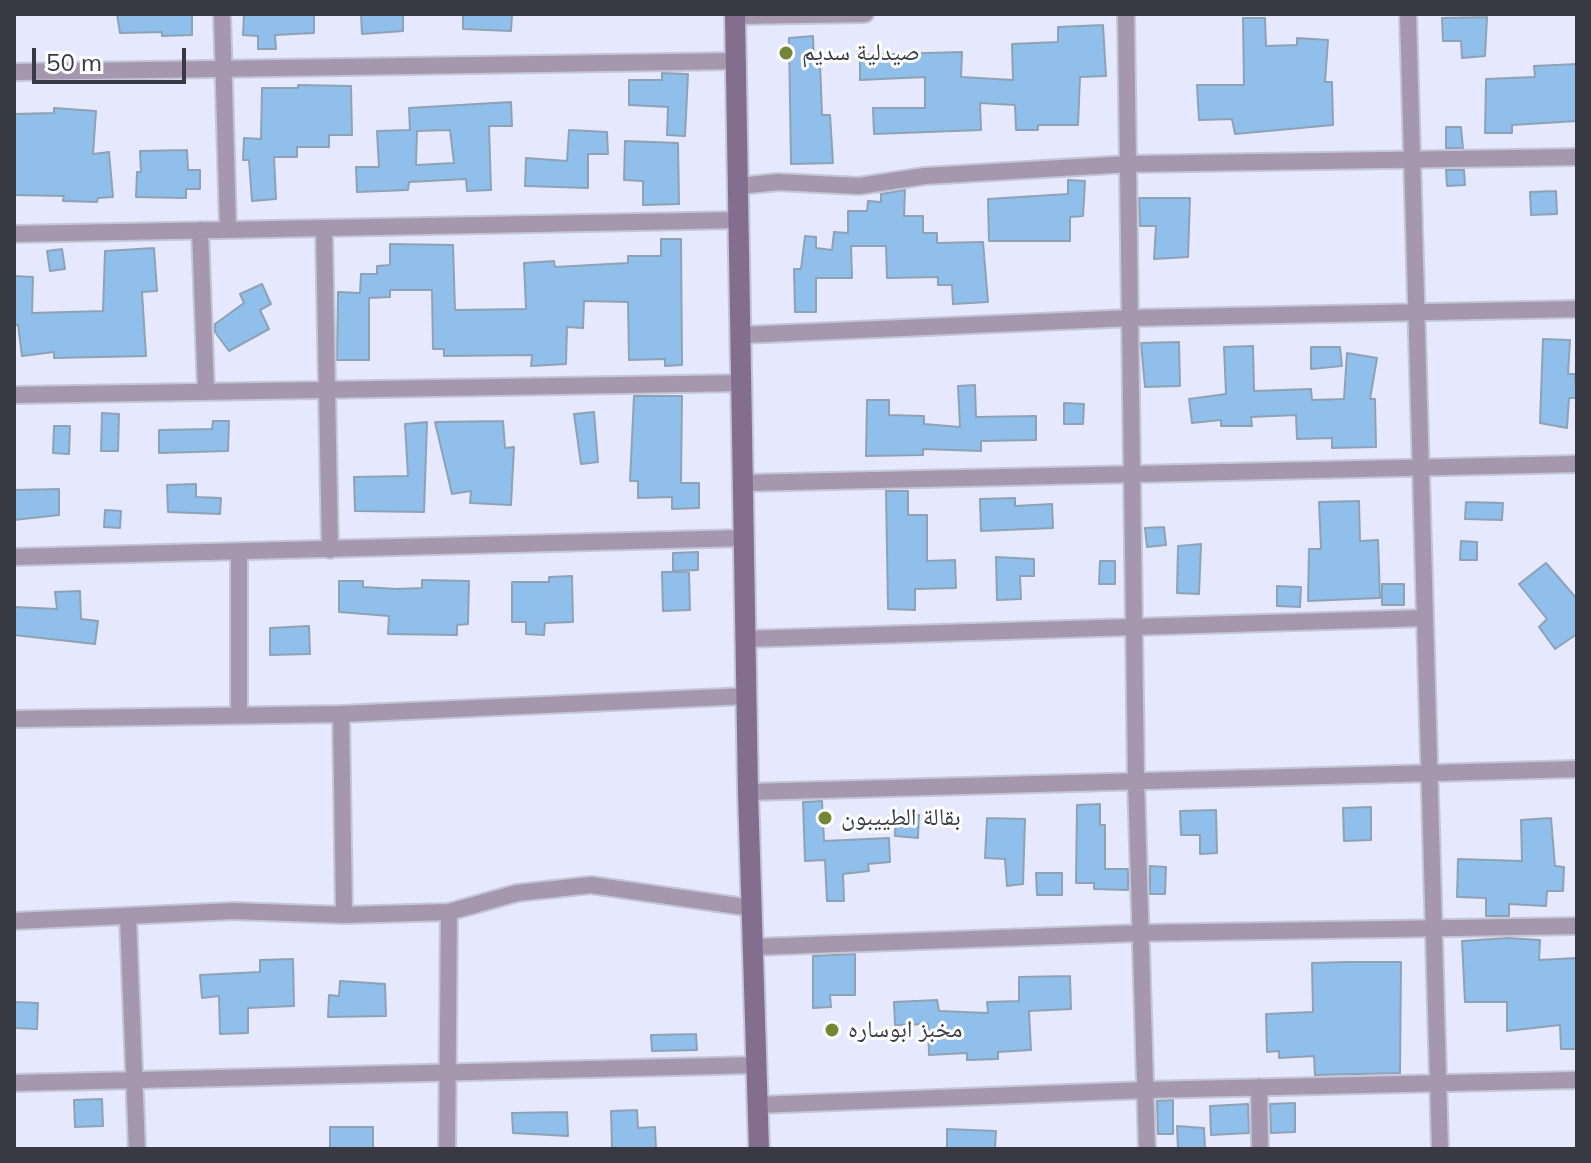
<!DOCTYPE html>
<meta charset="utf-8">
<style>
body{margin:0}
#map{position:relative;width:1591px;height:1163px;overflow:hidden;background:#e6e9fd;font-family:Mulish,sans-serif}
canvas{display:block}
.frame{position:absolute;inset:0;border:16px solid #383943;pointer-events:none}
.scale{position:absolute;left:32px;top:48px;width:154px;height:36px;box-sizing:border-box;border:4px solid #383943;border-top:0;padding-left:10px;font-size:24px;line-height:28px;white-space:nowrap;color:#383943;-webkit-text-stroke:6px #fff;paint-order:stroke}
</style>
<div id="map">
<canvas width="1591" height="1163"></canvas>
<div class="frame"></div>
<div class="scale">50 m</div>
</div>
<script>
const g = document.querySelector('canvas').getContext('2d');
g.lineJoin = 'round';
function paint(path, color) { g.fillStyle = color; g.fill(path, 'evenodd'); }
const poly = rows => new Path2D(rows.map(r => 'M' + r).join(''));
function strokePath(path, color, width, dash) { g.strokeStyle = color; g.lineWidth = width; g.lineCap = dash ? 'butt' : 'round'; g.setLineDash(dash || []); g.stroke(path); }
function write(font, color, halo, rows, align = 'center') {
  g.font = font + ' Mulish,"Noto Naskh Arabic",sans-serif'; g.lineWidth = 6; g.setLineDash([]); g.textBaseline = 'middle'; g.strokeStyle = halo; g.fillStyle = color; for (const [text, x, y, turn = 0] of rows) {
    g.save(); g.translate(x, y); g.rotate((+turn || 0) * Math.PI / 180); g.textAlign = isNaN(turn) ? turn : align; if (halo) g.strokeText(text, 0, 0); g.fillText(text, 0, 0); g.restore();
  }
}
const building = poly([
 [117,14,192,14,192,35,162,36,162,32,120,33,117,14],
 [244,14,314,14,314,33,275,35,276,49,258,49,258,36,243,35,244,14],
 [361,14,403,14,403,31,362,34,361,14],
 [463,14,512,14,511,31,463,29,463,14],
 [1487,17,1485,56,1462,58,1461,41,1443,41,1442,18,1487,17],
 [1243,18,1265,18,1266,46,1297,45,1297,38,1328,40,1325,82,1332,82,1333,125,1235,134,1232,119,1199,120,1197,85,1244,85,1243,18],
 [1103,25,1106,76,1080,77,1078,125,1038,125,1038,130,1016,130,1015,105,980,103,981,130,874,134,873,108,925,108,925,77,860,80,860,55,962,52,961,77,1013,80,1012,44,1058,42,1058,27,1103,25],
 [813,36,814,63,820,63,822,115,830,115,833,163,791,164,789,38,813,36],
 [1577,64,1577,121,1512,125,1512,133,1485,133,1486,79,1535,77,1534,66,1577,64],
 [662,73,688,74,685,136,667,135,668,107,629,105,629,80,662,80,662,73],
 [298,85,351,86,352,135,329,135,329,147,297,147,297,157,274,157,276,199,252,201,249,160,243,160,244,138,261,139,262,88,298,88,298,85],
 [511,102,512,126,489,126,491,190,467,191,466,179,409,182,408,190,357,192,356,167,379,167,377,131,410,130,409,108,511,102],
 [450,130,454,163,416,165,417,131,450,130],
 [54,108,96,111,93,154,109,152,113,197,98,198,97,202,63,201,64,196,14,195,14,114,54,113,54,108],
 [1446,127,1461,127,1463,148,1446,148,1446,127],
 [569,130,607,132,608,154,588,154,588,188,525,186,526,158,567,161,569,130],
 [625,141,678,143,679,204,643,205,643,181,624,180,625,141],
 [187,150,188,170,200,170,200,189,186,189,186,198,136,197,137,172,141,172,140,151,187,150],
 [1446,170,1464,170,1465,185,1447,186,1446,170],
 [1068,180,1085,181,1083,216,1070,217,1070,241,989,241,988,199,1068,194,1068,180],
 [905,190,904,216,923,216,923,233,937,233,937,243,983,242,988,302,953,304,952,285,938,285,938,277,887,278,886,246,851,246,852,278,816,278,816,312,795,312,794,269,801,269,805,236,816,237,816,248,832,250,834,232,848,233,848,211,867,211,868,201,881,202,881,194,905,190],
 [1556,191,1557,214,1531,215,1530,192,1556,191],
 [1139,198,1190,198,1188,257,1154,259,1156,226,1140,226,1139,198],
 [661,239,681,239,682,365,665,366,665,359,629,360,628,302,584,301,583,328,567,327,566,364,531,366,532,355,444,356,444,349,433,349,432,290,390,290,390,297,369,298,369,360,337,360,338,292,360,293,361,274,377,274,377,266,390,265,390,244,453,245,455,310,526,309,524,263,554,261,555,267,628,263,628,256,661,256,661,239],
 [154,248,157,291,142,292,146,356,54,358,54,352,22,356,18,325,14,325,14,276,33,277,32,313,103,311,105,251,154,248],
 [62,249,65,269,50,271,47,251,62,249],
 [262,284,271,304,260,310,269,329,229,351,215,332,215,324,244,303,240,294,262,284],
 [1543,339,1570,340,1568,374,1575,374,1577,398,1569,398,1567,428,1540,423,1543,339],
 [1179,342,1180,386,1145,387,1141,343,1179,342],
 [1253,346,1254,391,1311,389,1312,400,1344,399,1347,353,1377,358,1370,399,1375,399,1376,447,1332,448,1332,438,1297,439,1296,415,1251,417,1252,426,1221,426,1221,420,1192,423,1189,399,1226,394,1224,347,1253,346],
 [1311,347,1340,347,1342,366,1311,369,1311,347],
 [975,385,976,417,1036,416,1036,440,981,441,981,451,923,449,923,455,866,456,867,400,889,400,889,415,924,416,924,424,960,427,958,386,975,385],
 [634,396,682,396,681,483,699,483,699,508,672,509,672,497,638,498,638,481,630,481,634,396],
 [1064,403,1084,404,1083,424,1064,424,1064,403],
 [594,412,598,462,581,464,574,414,594,412],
 [102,413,119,414,118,451,101,451,102,413],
 [213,421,229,421,228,451,159,453,159,430,212,429,213,421],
 [503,421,505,448,514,447,511,505,470,503,471,491,452,494,435,422,503,421],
 [427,422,424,512,355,511,354,477,408,476,405,424,427,422],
 [54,426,70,426,69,454,53,453,54,426],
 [196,484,196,497,221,498,220,514,168,512,167,485,196,484],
 [59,489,59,515,14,520,14,490,59,489],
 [886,491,908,491,908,515,927,515,927,561,955,560,956,588,915,589,915,610,888,609,886,491],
 [1015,498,1015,506,1052,504,1053,528,981,531,980,499,1015,498],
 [1359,501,1360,541,1378,540,1380,598,1308,601,1309,549,1321,549,1319,502,1359,501],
 [1466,502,1503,503,1502,520,1465,519,1466,502],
 [105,510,121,511,120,528,104,527,105,510],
 [1164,527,1166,545,1147,547,1145,528,1164,527],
 [1461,541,1477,542,1477,560,1460,560,1461,541],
 [1201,544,1199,594,1177,593,1178,546,1201,544],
 [698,552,698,570,673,571,673,553,698,552],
 [996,557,1034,559,1034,576,1020,576,1021,599,997,600,996,557],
 [1100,561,1115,561,1115,584,1099,584,1100,561],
 [1546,563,1577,599,1577,634,1555,649,1539,627,1547,619,1519,584,1546,563],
 [662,572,689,572,690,610,663,611,662,572],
 [572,576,573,622,545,623,544,635,526,634,526,622,512,622,512,582,549,582,549,577,572,576],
 [422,580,469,581,468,624,457,625,457,635,388,634,389,616,339,612,339,581,363,581,363,587,397,589,422,588,422,580],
 [1382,584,1404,584,1404,605,1382,605,1382,584],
 [1277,586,1301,587,1300,607,1277,606,1277,586],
 [80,591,81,619,98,621,95,644,14,635,14,607,57,609,55,592,80,591],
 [309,626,310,654,270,655,270,628,309,626],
 [822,801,824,841,889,838,890,862,868,864,869,871,843,874,844,901,827,901,825,860,805,861,803,802,822,801],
 [1100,804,1100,825,1105,825,1105,869,1128,869,1128,890,1094,889,1094,883,1076,883,1077,805,1100,804],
 [1371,807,1371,840,1344,841,1343,808,1371,807],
 [1216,810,1217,853,1200,854,1200,835,1181,835,1180,811,1216,810],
 [896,814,919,815,918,838,895,836,896,814],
 [987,818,1025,819,1023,884,1007,886,1005,859,985,858,987,818],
 [1551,818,1555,866,1564,867,1563,891,1547,891,1546,906,1509,904,1509,916,1486,916,1486,898,1457,897,1458,859,1522,861,1521,820,1551,818],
 [1150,866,1166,867,1165,894,1150,894,1150,866],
 [1036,873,1062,873,1062,895,1037,895,1036,873],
 [1508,938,1540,940,1539,960,1577,958,1577,1049,1561,1049,1560,1025,1507,1031,1507,1002,1465,1002,1462,941,1508,938],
 [855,954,855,995,830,995,831,1007,813,1008,813,956,855,954],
 [293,959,294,1006,248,1008,248,1033,220,1034,219,996,202,998,200,975,260,972,260,960,293,959],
 [1346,962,1401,962,1400,1073,1315,1075,1314,1056,1279,1058,1279,1051,1267,1052,1266,1014,1313,1012,1312,963,1346,962],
 [1070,976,1071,1009,1029,1011,1031,1050,998,1052,998,1059,967,1060,967,1053,929,1055,928,1024,895,1025,894,1002,937,1000,939,1011,988,1013,987,1002,1019,1001,1019,977,1070,976],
 [340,981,385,984,386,1016,328,1017,329,995,339,996,340,981],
 [14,1002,38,1003,37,1029,14,1028,14,1002],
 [696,1034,697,1050,652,1051,651,1035,696,1034],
 [102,1099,103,1126,75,1127,74,1100,102,1099],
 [1173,1100,1173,1134,1158,1134,1157,1101,1173,1100],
 [1295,1103,1295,1132,1271,1133,1270,1104,1295,1103],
 [1248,1104,1249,1133,1211,1135,1210,1106,1248,1104],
 [637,1110,638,1128,655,1127,656,1149,612,1149,611,1111,637,1110],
 [567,1112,568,1136,513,1133,512,1113,567,1112],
 [1177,1126,1204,1128,1205,1149,1178,1149,1177,1126],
 [330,1127,373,1127,373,1149,330,1149,330,1127],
 [947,1129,996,1131,995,1149,947,1149,947,1129]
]);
const street = poly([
 [222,14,228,228],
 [1126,14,1136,779,1147,1149],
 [1408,14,1440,1149],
 [735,16,865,14],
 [14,72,737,61],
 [739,186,778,182,859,186,925,176,1129,164,1577,157],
 [324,229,330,550],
 [200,230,206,391],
 [14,234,740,220],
 [742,335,1131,318,1577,309],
 [14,395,742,383],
 [743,483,1577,464],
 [239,552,239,715],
 [14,557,744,538],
 [745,639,1425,618],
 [341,714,344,915],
 [14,719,341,714,747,696],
 [748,792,1577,769],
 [128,917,137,1149],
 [14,921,234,911,344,915,449,912,517,893,591,885,752,908],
 [754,947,1140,933,1577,926],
 [14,1083,756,1065],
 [1259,1087,1260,1149],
 [757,1105,1146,1090,1577,1080],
 [447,1149,449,912]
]);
const secondary = poly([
 [735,14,748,792,759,1149]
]);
const markers = [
 [786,53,8,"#748535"],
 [825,818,8,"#748535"],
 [832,1030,8,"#748535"]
];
const poiNames = [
 ["صيدلية سديم",802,53],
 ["بقالة الطييبون",841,818],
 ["مخبز ابوساره",848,1030]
];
paint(building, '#90bfec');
strokePath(building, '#8fa2b5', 2);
strokePath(street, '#c3c6d8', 20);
strokePath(secondary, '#c3c6d8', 24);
strokePath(street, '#a597ae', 16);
strokePath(secondary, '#836e90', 20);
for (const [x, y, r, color] of markers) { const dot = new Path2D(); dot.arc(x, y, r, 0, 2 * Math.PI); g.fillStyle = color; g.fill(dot); strokePath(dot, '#fff', 3); }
write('24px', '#383943', '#fff', poiNames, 'left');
</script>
